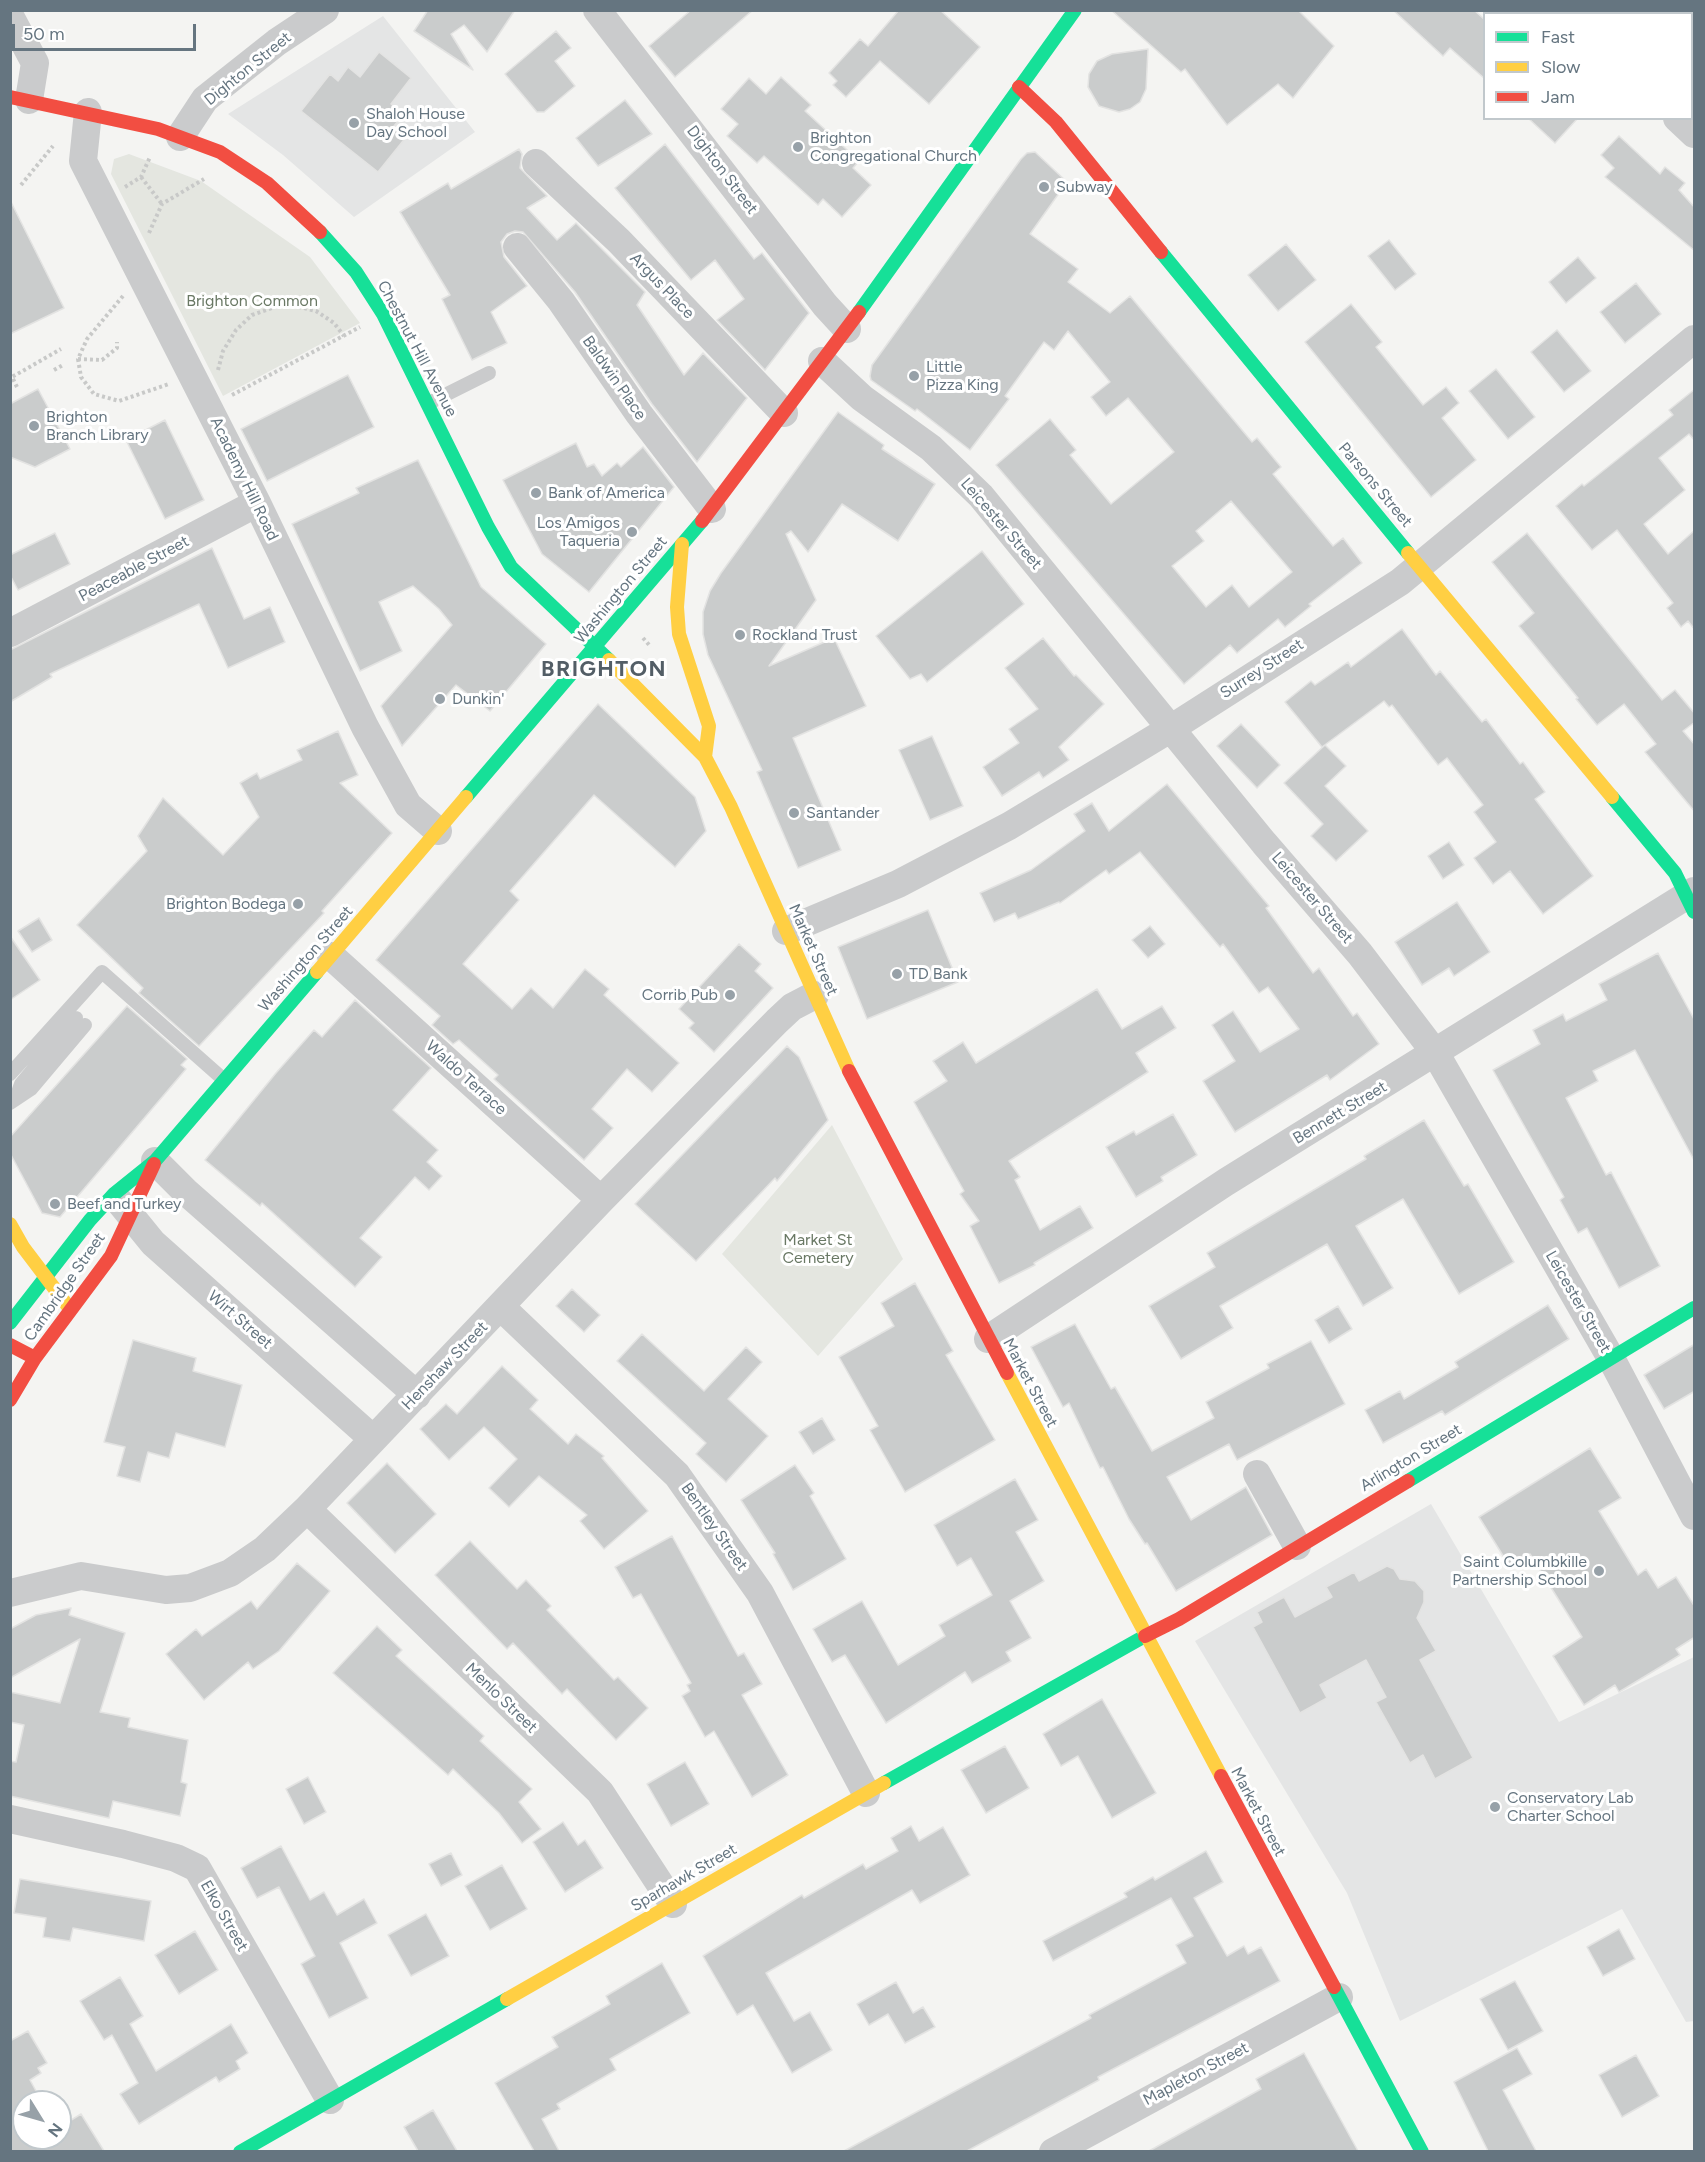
<!DOCTYPE html>
<style>
body{margin:0}
#map{position:relative;width:1705px;height:2162px;overflow:hidden;background:#f4f4f2;font-family:Figtree,sans-serif}
canvas{display:block}
.frame{position:absolute;inset:0;border:12px solid #657580;pointer-events:none}
.legend{position:absolute;left:1483px;top:12px;width:210px;height:108px;box-sizing:border-box;background:#fff;border:2px solid #c1c8cc;margin:0;padding:8px 10px;list-style:none;font-size:18px;color:#657580}
.legend li{display:flex;align-items:center;gap:12px;height:30px}
.legend b{width:30px;border:2px solid #c1c8cc}
.north{position:absolute;left:12px;top:2090px;width:60px;height:60px;box-sizing:border-box;background:#fff;border:2px solid #c1c8cc;border-radius:50%;rotate:127deg;font-size:16px;font-weight:700;line-height:24px;text-align:center;color:#657580}
.north::after{content:'';display:block;margin:auto;width:21px;height:27px;background:#97a1a8;clip-path:polygon(50% 0,100% 100%,50% 72%,0 100%)}
.scale{position:absolute;left:12px;top:24px;width:184px;height:27px;box-sizing:border-box;border:3px solid #657580;border-top:0;padding-left:8px;font-size:18px;line-height:21px;white-space:nowrap;color:#657580;-webkit-text-stroke:4px #fff;paint-order:stroke}
</style>
<div id="map">
<canvas width="1705" height="2162"></canvas>
<div class="frame"></div>
<ul class="legend">
<li><b style="height:8px;background:#16e098"></b>Fast</li>
<li><b style="height:8px;background:#ffcf43"></b>Slow</li>
<li><b style="height:8px;background:#f24e42"></b>Jam</li>
</ul>
<div class="north">N</div>
<div class="scale">50 m</div>
</div>
<script>
const g = document.querySelector('canvas').getContext('2d');
g.lineJoin = 'round';
function paint(path, color) { g.fillStyle = color; g.fill(path, 'evenodd'); }
const poly = rows => new Path2D(rows.map(r => 'M' + r).join(''));
function strokePath(path, color, width, dash) { g.strokeStyle = color; g.lineWidth = width; g.lineCap = dash ? 'butt' : 'round'; g.setLineDash(dash || []); g.stroke(path); }
function write(font, color, halo, rows, align = 'center') {
  g.font = font + ' Figtree,sans-serif'; g.lineWidth = 6; g.setLineDash([]); g.textBaseline = 'middle'; g.strokeStyle = halo; g.fillStyle = color; for (const [text, x, y, turn = 0] of rows) {
    g.save(); g.translate(x, y); g.rotate((+turn || 0) * Math.PI / 180); g.textAlign = isNaN(turn) ? turn : align; if (halo) g.strokeText(text, 0, 0); g.fillText(text, 0, 0); g.restore();
  }
}
const built = poly([
 [383,16,475,132,354,217,283,155,228,114],
 [1431,1504,1559,1722,1694,1657,1694,2021,1686,2022,1622,1909,1400,2021,1347,1893,1195,1641]
]);
const green = poly([
 [129,154,201,181,310,257,360,323,223,396,111,174,114,159],
 [832,1125,903,1259,818,1356,722,1254]
]);
const building = poly([
 [428,10,515,10,487,52,464,25,451,34,473,70,414,31,428,10],
 [691,10,753,10,675,77,649,46,691,10],
 [899,10,940,10,980,47,929,104,880,61,846,97,833,85,837,81,829,73,860,39,868,46,899,10],
 [1111,10,1298,10,1334,46,1293,98,1278,84,1227,125,1185,69,1181,72,1111,10],
 [1393,10,1474,10,1485,20,1485,79,1450,48,1443,56,1393,10],
 [556,31,571,48,555,61,575,86,544,112,537,112,505,74,556,31],
 [1148,49,1146,89,1140,102,1130,109,1119,112,1099,106,1088,87,1089,74,1097,61,1112,54,1148,49],
 [379,52,411,78,391,104,404,114,394,126,407,136,378,172,301,111,330,74,338,81,348,67,360,77,379,52],
 [781,77,811,105,805,111,859,161,853,168,871,185,842,217,823,199,818,205,764,156,757,163,727,136,738,124,721,109,749,78,766,94,781,77],
 [625,100,652,134,598,166,576,138,625,100],
 [1528,118,1578,118,1555,143,1528,118],
 [1619,136,1660,174,1665,167,1685,183,1679,190,1695,208,1695,251,1605,177,1614,168,1601,155,1619,136],
 [665,144,754,259,762,253,809,313,765,370,717,320,744,299,715,260,691,280,615,188,665,144],
 [519,149,522,154,520,168,547,196,527,208,557,240,576,223,645,292,637,305,684,375,703,353,747,398,697,462,652,404,575,292,523,232,515,231,507,234,501,242,504,257,527,286,491,312,507,343,472,360,442,299,450,295,400,212,448,183,451,189,519,149],
 [1035,152,1067,182,1030,234,1078,269,1068,282,1110,313,1130,296,1252,442,1257,438,1281,467,1273,474,1333,546,1343,538,1362,563,1309,604,1311,606,1285,627,1278,619,1237,653,1230,645,1184,684,996,465,1050,419,1076,450,1070,455,1111,504,1174,452,1128,398,1106,416,1091,397,1110,382,1068,331,1054,350,1044,342,1005,396,1009,399,970,450,917,409,915,411,871,380,870,376,872,365,1021,159,1027,153,1035,152],
 [1231,501,1292,572,1249,607,1232,585,1206,607,1172,566,1204,541,1196,531,1231,501],
 [10,200,64,308,10,334,10,200],
 [1389,240,1416,274,1395,290,1368,256,1389,240],
 [1286,244,1316,280,1278,311,1248,275,1286,244],
 [1578,257,1596,278,1566,303,1549,282,1578,257],
 [1636,283,1661,314,1625,343,1600,312,1636,283],
 [1351,304,1382,342,1376,347,1423,405,1446,387,1459,403,1442,418,1476,460,1431,497,1305,342,1351,304],
 [1557,330,1591,371,1564,392,1531,352,1557,330],
 [1496,369,1535,417,1508,439,1469,391,1496,369],
 [348,375,374,427,267,481,241,429,348,375],
 [38,389,70,449,35,467,10,457,10,404,38,389],
 [1695,389,1695,441,1689,434,1659,458,1685,490,1644,524,1668,554,1695,530,1695,630,1688,621,1681,627,1667,608,1673,603,1617,530,1592,550,1556,506,1582,484,1584,486,1673,415,1669,410,1695,389],
 [838,412,884,445,882,449,935,484,898,541,842,504,808,552,791,531,786,534,816,600,769,666,834,638,866,706,793,738,841,850,798,868,757,772,762,770,708,655,703,634,703,612,710,591,721,573,838,412],
 [165,420,204,500,165,519,126,440,165,420],
 [576,443,587,467,594,464,602,476,617,463,621,467,643,447,674,487,589,592,542,554,503,480,576,443],
 [418,460,481,587,546,644,490,711,456,685,402,746,381,706,452,625,439,609,413,586,379,602,402,651,360,671,292,524,359,493,356,488,418,460],
 [55,533,70,564,18,590,10,575,10,555,55,533],
 [1527,533,1662,700,1675,690,1695,714,1695,722,1683,731,1695,745,1695,812,1645,752,1656,744,1624,704,1597,725,1576,699,1578,698,1519,626,1534,613,1492,562,1527,533],
 [212,548,244,619,270,607,285,642,228,668,199,604,50,674,52,677,10,702,10,650,212,548],
 [982,551,1024,604,927,682,921,674,910,679,876,636,982,551],
 [1402,629,1436,675,1440,671,1482,722,1486,719,1520,764,1523,762,1545,792,1535,799,1593,876,1543,914,1510,871,1493,884,1474,858,1496,842,1474,812,1483,805,1447,758,1438,765,1392,705,1389,707,1384,701,1322,747,1285,702,1311,681,1315,685,1348,662,1351,667,1402,629],
 [1043,638,1074,676,1076,675,1104,704,1059,747,1069,760,1043,778,1039,772,1002,796,983,767,1019,743,1009,729,1038,709,1005,668,1043,638],
 [598,704,695,797,706,831,675,867,594,795,510,891,519,900,463,964,512,1009,531,988,553,1008,585,969,609,989,604,995,679,1063,652,1092,627,1069,592,1109,613,1128,584,1160,494,1079,498,1075,459,1040,453,1044,432,1025,440,1016,376,960,598,704],
 [1241,724,1280,765,1257,788,1217,746,1241,724],
 [338,731,358,775,340,783,392,833,322,911,324,913,199,1046,139,993,143,988,77,925,147,851,138,836,163,798,223,855,259,817,240,783,257,773,260,779,302,760,297,750,338,731],
 [932,736,963,806,930,820,899,750,932,736],
 [1325,745,1346,766,1325,786,1368,831,1336,861,1311,836,1323,824,1284,783,1325,745],
 [1167,784,1269,906,1266,908,1313,973,1319,968,1353,1016,1357,1013,1379,1044,1330,1080,1327,1075,1235,1132,1203,1081,1235,1061,1212,1025,1233,1011,1260,1052,1299,1029,1268,987,1259,993,1223,944,1220,947,1140,852,1109,874,1106,870,1060,903,1059,902,1018,919,1015,913,994,922,980,893,1031,870,1085,831,1074,814,1092,803,1109,831,1167,784],
 [1449,842,1464,865,1443,879,1428,856,1449,842],
 [1457,902,1490,952,1454,976,1449,968,1422,985,1395,942,1457,902],
 [928,910,958,982,867,1019,838,947,928,910],
 [39,918,52,940,32,952,18,931,39,918],
 [1150,926,1165,944,1148,958,1132,940,1150,926],
 [10,936,40,980,10,1000,10,936],
 [739,944,761,964,755,971,773,988,714,1052,689,1028,694,1023,679,1009,739,944],
 [1658,953,1695,1021,1695,1162,1635,1050,1593,1071,1598,1081,1566,1098,1606,1175,1611,1172,1660,1266,1619,1288,1587,1228,1578,1233,1560,1200,1564,1197,1493,1070,1540,1044,1533,1030,1563,1014,1566,1021,1607,1000,1599,984,1658,953],
 [1097,989,1122,1029,1162,1006,1176,1028,1136,1053,1148,1072,1009,1161,1020,1177,1015,1180,1040,1230,1080,1206,1093,1228,1034,1263,1035,1265,999,1283,970,1226,979,1221,960,1194,964,1191,914,1102,947,1081,933,1061,963,1042,976,1063,1097,989],
 [355,1000,431,1068,393,1110,438,1150,427,1162,442,1176,429,1190,415,1177,360,1238,382,1257,355,1287,262,1203,260,1206,205,1160,276,1073,314,1030,322,1037,355,1000],
 [127,1006,187,1059,181,1065,186,1069,60,1217,42,1213,10,1153,10,1137,127,1006],
 [787,1046,799,1057,828,1120,777,1181,775,1178,696,1261,635,1204,787,1046],
 [1173,1114,1197,1155,1161,1177,1163,1181,1136,1197,1106,1147,1134,1131,1136,1135,1173,1114],
 [1424,1120,1464,1186,1468,1184,1514,1262,1459,1294,1403,1199,1356,1226,1393,1288,1363,1306,1327,1244,1220,1306,1233,1328,1181,1359,1149,1306,1215,1267,1207,1253,1366,1159,1364,1156,1424,1120],
 [915,1283,953,1351,946,1355,995,1440,905,1492,870,1430,878,1426,839,1357,894,1326,881,1303,915,1283],
 [572,1289,600,1315,584,1332,556,1306,572,1289],
 [1548,1305,1569,1339,1445,1415,1442,1411,1383,1443,1365,1410,1400,1391,1404,1399,1458,1367,1455,1362,1548,1305],
 [1338,1306,1352,1329,1329,1343,1315,1320,1338,1306],
 [1075,1324,1111,1389,1115,1387,1152,1451,1214,1418,1206,1402,1269,1368,1267,1364,1311,1341,1345,1404,1237,1460,1229,1444,1167,1477,1191,1520,1246,1487,1272,1535,1176,1591,1147,1543,1145,1544,1129,1519,1103,1467,1100,1468,1069,1403,1063,1407,1031,1347,1075,1324],
 [642,1334,704,1391,746,1347,762,1362,728,1399,768,1436,726,1482,696,1454,706,1443,617,1361,642,1334],
 [133,1340,196,1358,193,1371,242,1385,225,1447,176,1433,169,1458,148,1452,140,1482,117,1476,125,1447,104,1442,133,1340],
 [1695,1344,1695,1391,1664,1409,1644,1375,1695,1344],
 [502,1366,538,1400,530,1409,568,1444,576,1434,604,1456,602,1458,648,1511,604,1549,580,1521,587,1515,539,1476,509,1507,489,1488,517,1459,484,1427,449,1460,420,1429,446,1404,457,1414,502,1366],
 [822,1418,835,1440,813,1454,799,1432,822,1418],
 [1590,1448,1621,1498,1599,1511,1638,1575,1646,1569,1658,1588,1676,1577,1695,1607,1695,1637,1676,1649,1680,1655,1619,1692,1615,1685,1584,1705,1553,1656,1582,1637,1530,1554,1510,1567,1479,1517,1590,1448],
 [387,1463,436,1514,395,1553,347,1503,387,1463],
 [795,1465,814,1493,810,1496,846,1559,793,1590,773,1554,775,1553,741,1500,795,1465],
 [1015,1479,1038,1520,1016,1532,1044,1581,1010,1601,1031,1638,1006,1652,1011,1661,972,1683,965,1672,886,1723,845,1655,832,1662,813,1629,862,1601,898,1665,945,1636,939,1625,992,1595,971,1558,957,1566,934,1525,1015,1479],
 [672,1536,738,1656,744,1653,762,1684,742,1695,788,1775,752,1797,714,1731,705,1737,682,1696,690,1691,687,1685,691,1683,641,1594,633,1598,615,1567,672,1536],
 [470,1541,517,1589,526,1580,551,1606,547,1610,614,1680,618,1677,648,1708,616,1740,567,1689,562,1694,513,1643,507,1649,435,1575,470,1541],
 [297,1563,330,1591,279,1651,253,1669,248,1662,204,1700,166,1654,196,1629,202,1636,251,1601,257,1609,297,1563],
 [1387,1566,1394,1569,1400,1579,1415,1581,1424,1591,1424,1602,1417,1618,1436,1651,1420,1660,1473,1758,1435,1779,1423,1755,1410,1763,1376,1702,1386,1697,1366,1660,1320,1685,1327,1698,1300,1713,1253,1627,1262,1622,1257,1612,1284,1597,1295,1617,1332,1597,1326,1587,1354,1572,1359,1581,1387,1566],
 [71,1608,69,1615,125,1633,100,1712,130,1718,128,1727,188,1740,181,1782,187,1784,180,1816,113,1801,109,1818,10,1796,10,1761,16,1762,24,1725,10,1722,10,1692,60,1703,80,1639,10,1678,10,1629,36,1615,71,1608],
 [377,1626,402,1650,396,1656,484,1736,480,1741,532,1789,519,1802,541,1829,522,1843,499,1813,453,1769,448,1775,333,1673,377,1626],
 [1102,1699,1156,1793,1112,1818,1078,1756,1061,1766,1043,1734,1102,1699],
 [1005,1746,1029,1788,986,1813,961,1770,1005,1746],
 [685,1762,709,1804,671,1826,647,1784,685,1762],
 [308,1777,326,1812,304,1824,286,1789,308,1777],
 [563,1822,578,1845,585,1840,603,1868,565,1892,533,1842,563,1822],
 [911,1826,919,1841,943,1827,970,1875,920,1903,912,1890,766,1973,794,2021,810,2012,832,2050,792,2073,753,2005,737,2015,703,1956,802,1895,804,1898,863,1864,866,1869,898,1851,891,1838,911,1826],
 [281,1846,310,1900,324,1892,337,1915,364,1899,377,1923,340,1943,368,1998,329,2018,301,1964,315,1956,279,1887,257,1898,241,1868,281,1846],
 [1206,1851,1223,1882,1194,1898,1227,1956,1244,1946,1248,1954,1261,1947,1280,1981,1098,2077,1099,2080,967,2151,844,2151,1091,2018,1089,2015,1186,1963,1176,1945,1193,1936,1171,1898,1053,1961,1043,1941,1127,1897,1124,1893,1153,1877,1155,1880,1206,1851],
 [451,1853,462,1875,441,1886,429,1864,451,1853],
 [502,1865,527,1909,490,1930,465,1886,502,1865],
 [20,1879,151,1901,144,1941,73,1928,70,1941,43,1937,46,1918,14,1913,20,1879],
 [426,1914,449,1956,411,1976,388,1935,426,1914],
 [1619,1929,1635,1959,1603,1976,1587,1947,1619,1929],
 [195,1931,218,1970,179,1994,155,1955,195,1931],
 [662,1963,690,2013,610,2059,616,2070,557,2104,560,2109,542,2119,559,2151,534,2151,495,2083,558,2047,552,2037,610,2004,606,1996,662,1963],
 [120,1977,143,2016,130,2024,156,2071,231,2024,248,2053,236,2061,240,2069,219,2082,216,2077,139,2124,120,2094,138,2083,112,2035,104,2040,80,2001,120,1977],
 [1515,1981,1543,2031,1508,2050,1480,1999,1515,1981],
 [896,1982,913,2013,923,2007,935,2027,905,2043,888,2014,869,2025,857,2004,896,1982],
 [28,2031,47,2063,38,2068,41,2073,30,2080,42,2102,24,2102,24,2138,60,2138,60,2127,81,2114,104,2151,10,2151,10,2041,28,2031],
 [1517,2048,1532,2074,1503,2090,1536,2151,1488,2151,1454,2082,1517,2048],
 [1304,2053,1358,2151,1149,2151,1261,2089,1256,2079,1304,2053],
 [1636,2055,1659,2096,1622,2117,1599,2075,1636,2055],
 [433,2110,457,2151,418,2151,404,2127,433,2110]
]);
const path = poly([
 [141,177,162,204],
 [21,185,53,146],
 [125,187,141,177,150,157],
 [149,233,162,204,204,179],
 [123,296,87,339,78,359,81,377,94,394,119,401,169,384],
 [78,359,102,360,117,348,117,342],
 [54,370,63,365],
 [218,370,223,351,236,330,252,315,275,307,295,306,316,311,334,323,344,336],
 [17,387,12,377,61,349],
 [232,395,360,327],
 [643,638,651,647]
]);
const lane = poly([
 [429,403,489,373],
 [10,1074,102,972,223,1079],
 [16,1098,21,1084,76,1018],
 [10,1103,31,1089,85,1025]
]);
const street = poly([
 [597,10,825,305,847,329],
 [1551,10,1554,14],
 [10,16,35,63,29,100],
 [88,112,83,161,257,503,365,727,408,805,438,831],
 [1677,118,1694,134],
 [180,137,205,99,277,42,325,10],
 [536,163,619,241,784,413],
 [517,247,561,301,639,414,712,509],
 [822,361,862,398,931,448,981,496,1264,843,1360,954,1436,1054,1612,1360,1694,1516],
 [10,633,257,503],
 [786,931,898,884,1009,826,1170,729,1400,582,1694,339],
 [331,956,601,1200],
 [155,1161,185,1191,417,1395],
 [118,1200,153,1243,373,1439],
 [501,1307,677,1475,760,1593,866,1793],
 [988,1339,1226,1182,1694,891],
 [1257,1474,1297,1546],
 [307,1509,600,1792,673,1904],
 [10,1593,81,1576,166,1590,190,1588,230,1573,265,1549,307,1509,601,1200,777,1021,792,1007,815,995],
 [10,1819,123,1844,176,1858,197,1868,330,2100],
 [1053,2152,1339,1997]
]);
const fast = poly([
 [320,232,356,272,383,314,488,527,511,567,609,660],
 [1161,252,1408,553],
 [859,312,1075,10],
 [466,797,702,521],
 [1612,797,1675,873,1694,912],
 [10,1323,90,1220,114,1194,155,1161,317,972],
 [1408,1481,1694,1308],
 [884,1783,1145,1636],
 [1334,1987,1422,2152],
 [240,2152,507,1999]
]);
const slow = poly([
 [682,544,677,607,679,634,709,726,705,757],
 [1408,553,1612,797],
 [609,660,705,757,731,807,849,1071],
 [317,972,466,797],
 [10,1224,23,1247,70,1309],
 [1007,1373,1221,1776],
 [507,1999,884,1783]
]);
const jam = poly([
 [1019,87,1056,122,1161,252],
 [10,97,158,129,220,152,267,183,320,232],
 [702,521,859,312],
 [849,1071,1007,1373],
 [10,1345,35,1358],
 [10,1400,35,1358,111,1256,154,1164],
 [1145,1636,1179,1619,1408,1481],
 [1221,1776,1334,1987]
]);
const markers = [
 [354,123,6,"#97a1a8"],
 [798,147,6,"#97a1a8"],
 [1044,187,6,"#97a1a8"],
 [914,376,6,"#97a1a8"],
 [34,426,6,"#97a1a8"],
 [536,493,6,"#97a1a8"],
 [632,532,6,"#97a1a8"],
 [740,635,6,"#97a1a8"],
 [440,699,6,"#97a1a8"],
 [794,813,6,"#97a1a8"],
 [298,904,6,"#97a1a8"],
 [897,974,6,"#97a1a8"],
 [730,995,6,"#97a1a8"],
 [55,1204,6,"#97a1a8"],
 [1599,1571,6,"#97a1a8"],
 [1495,1807,6,"#97a1a8"]
];
const streetNames = [
 ["Dighton Street",248,69,-39],
 ["Dighton Street",722,170,53],
 ["Argus Place",662,286,46],
 ["Chestnut Hill Avenue",417,349,62],
 ["Baldwin Place",614,378,55],
 ["Academy Hill Road",244,479,64],
 ["Parsons Street",1375,485,50],
 ["Leicester Street",1001,524,49],
 ["Peaceable Street",134,569,-28],
 ["Washington Street",621,590,-50],
 ["Surrey Street",1262,669,-33],
 ["Leicester Street",1312,898,49],
 ["Market Street",813,950,66],
 ["Washington Street",306,959,-49],
 ["Waldo Terrace",466,1078,42],
 ["Bennett Street",1340,1113,-31],
 ["Cambridge Street",65,1287,-55],
 ["Leicester Street",1578,1302,60],
 ["Wirt Street",240,1320,41],
 ["Henshaw Street",445,1366,-46],
 ["Market Street",1030,1383,62],
 ["Arlington Street",1411,1458,-31],
 ["Bentley Street",714,1527,55],
 ["Menlo Street",501,1698,44],
 ["Market Street",1258,1812,62],
 ["Sparhawk Street",684,1878,-30],
 ["Elko Street",224,1916,60],
 ["Mapleton Street",1196,2074,-28]
];
const poiNames = [
 ["Shaloh House",366,114],
 ["Day School",366,132],
 ["Brighton",810,138],
 ["Congregational Church",810,156],
 ["Subway",1056,187],
 ["Little",926,367],
 ["Pizza King",926,385],
 ["Brighton",46,417],
 ["Branch Library",46,435],
 ["Bank of America",548,493],
 ["Los Amigos",620,523,"right"],
 ["Taqueria",620,541,"right"],
 ["Rockland Trust",752,635],
 ["Dunkin'",452,699],
 ["Santander",806,813],
 ["Brighton Bodega",286,904,"right"],
 ["TD Bank",909,974],
 ["Corrib Pub",718,995,"right"],
 ["Beef and Turkey",67,1204],
 ["Saint Columbkille",1587,1562,"right"],
 ["Partnership School",1587,1580,"right"],
 ["Conservatory Lab",1507,1798],
 ["Charter School",1507,1816]
];
const parkNames = [
 ["Brighton Common",252,301],
 ["Market St",818,1240],
 ["Cemetery",818,1258]
];
const districtNames = [
 ["BRIGHTON",604,670]
];
paint(built, '#e4e5e5');
paint(green, '#e4e6e0');
paint(building, '#cacccc');
strokePath(building, '#e3e3e2', 1.5);
strokePath(path, '#c8c9c8', 4, [3, 3]);
strokePath(lane, '#cacbcc', 14);
strokePath(street, '#cacbcc', 28);
strokePath(fast, '#16e098', 14);
strokePath(slow, '#ffcf43', 14);
strokePath(jam, '#f24e42', 14);
for (const [x, y, r, color] of markers) { const dot = new Path2D(); dot.arc(x, y, r, 0, 2 * Math.PI); g.fillStyle = color; g.fill(dot); strokePath(dot, '#fff', 2); }
write('16px', '#657580', '#fff', streetNames);
write('16px', '#657580', '#fff', poiNames, 'left');
write('16px', '#697864', '#fff', parkNames);
g.letterSpacing = '1.5px';
write('bold 22px', '#535e66', '#fff', districtNames);
g.letterSpacing = '0px';
</script>
